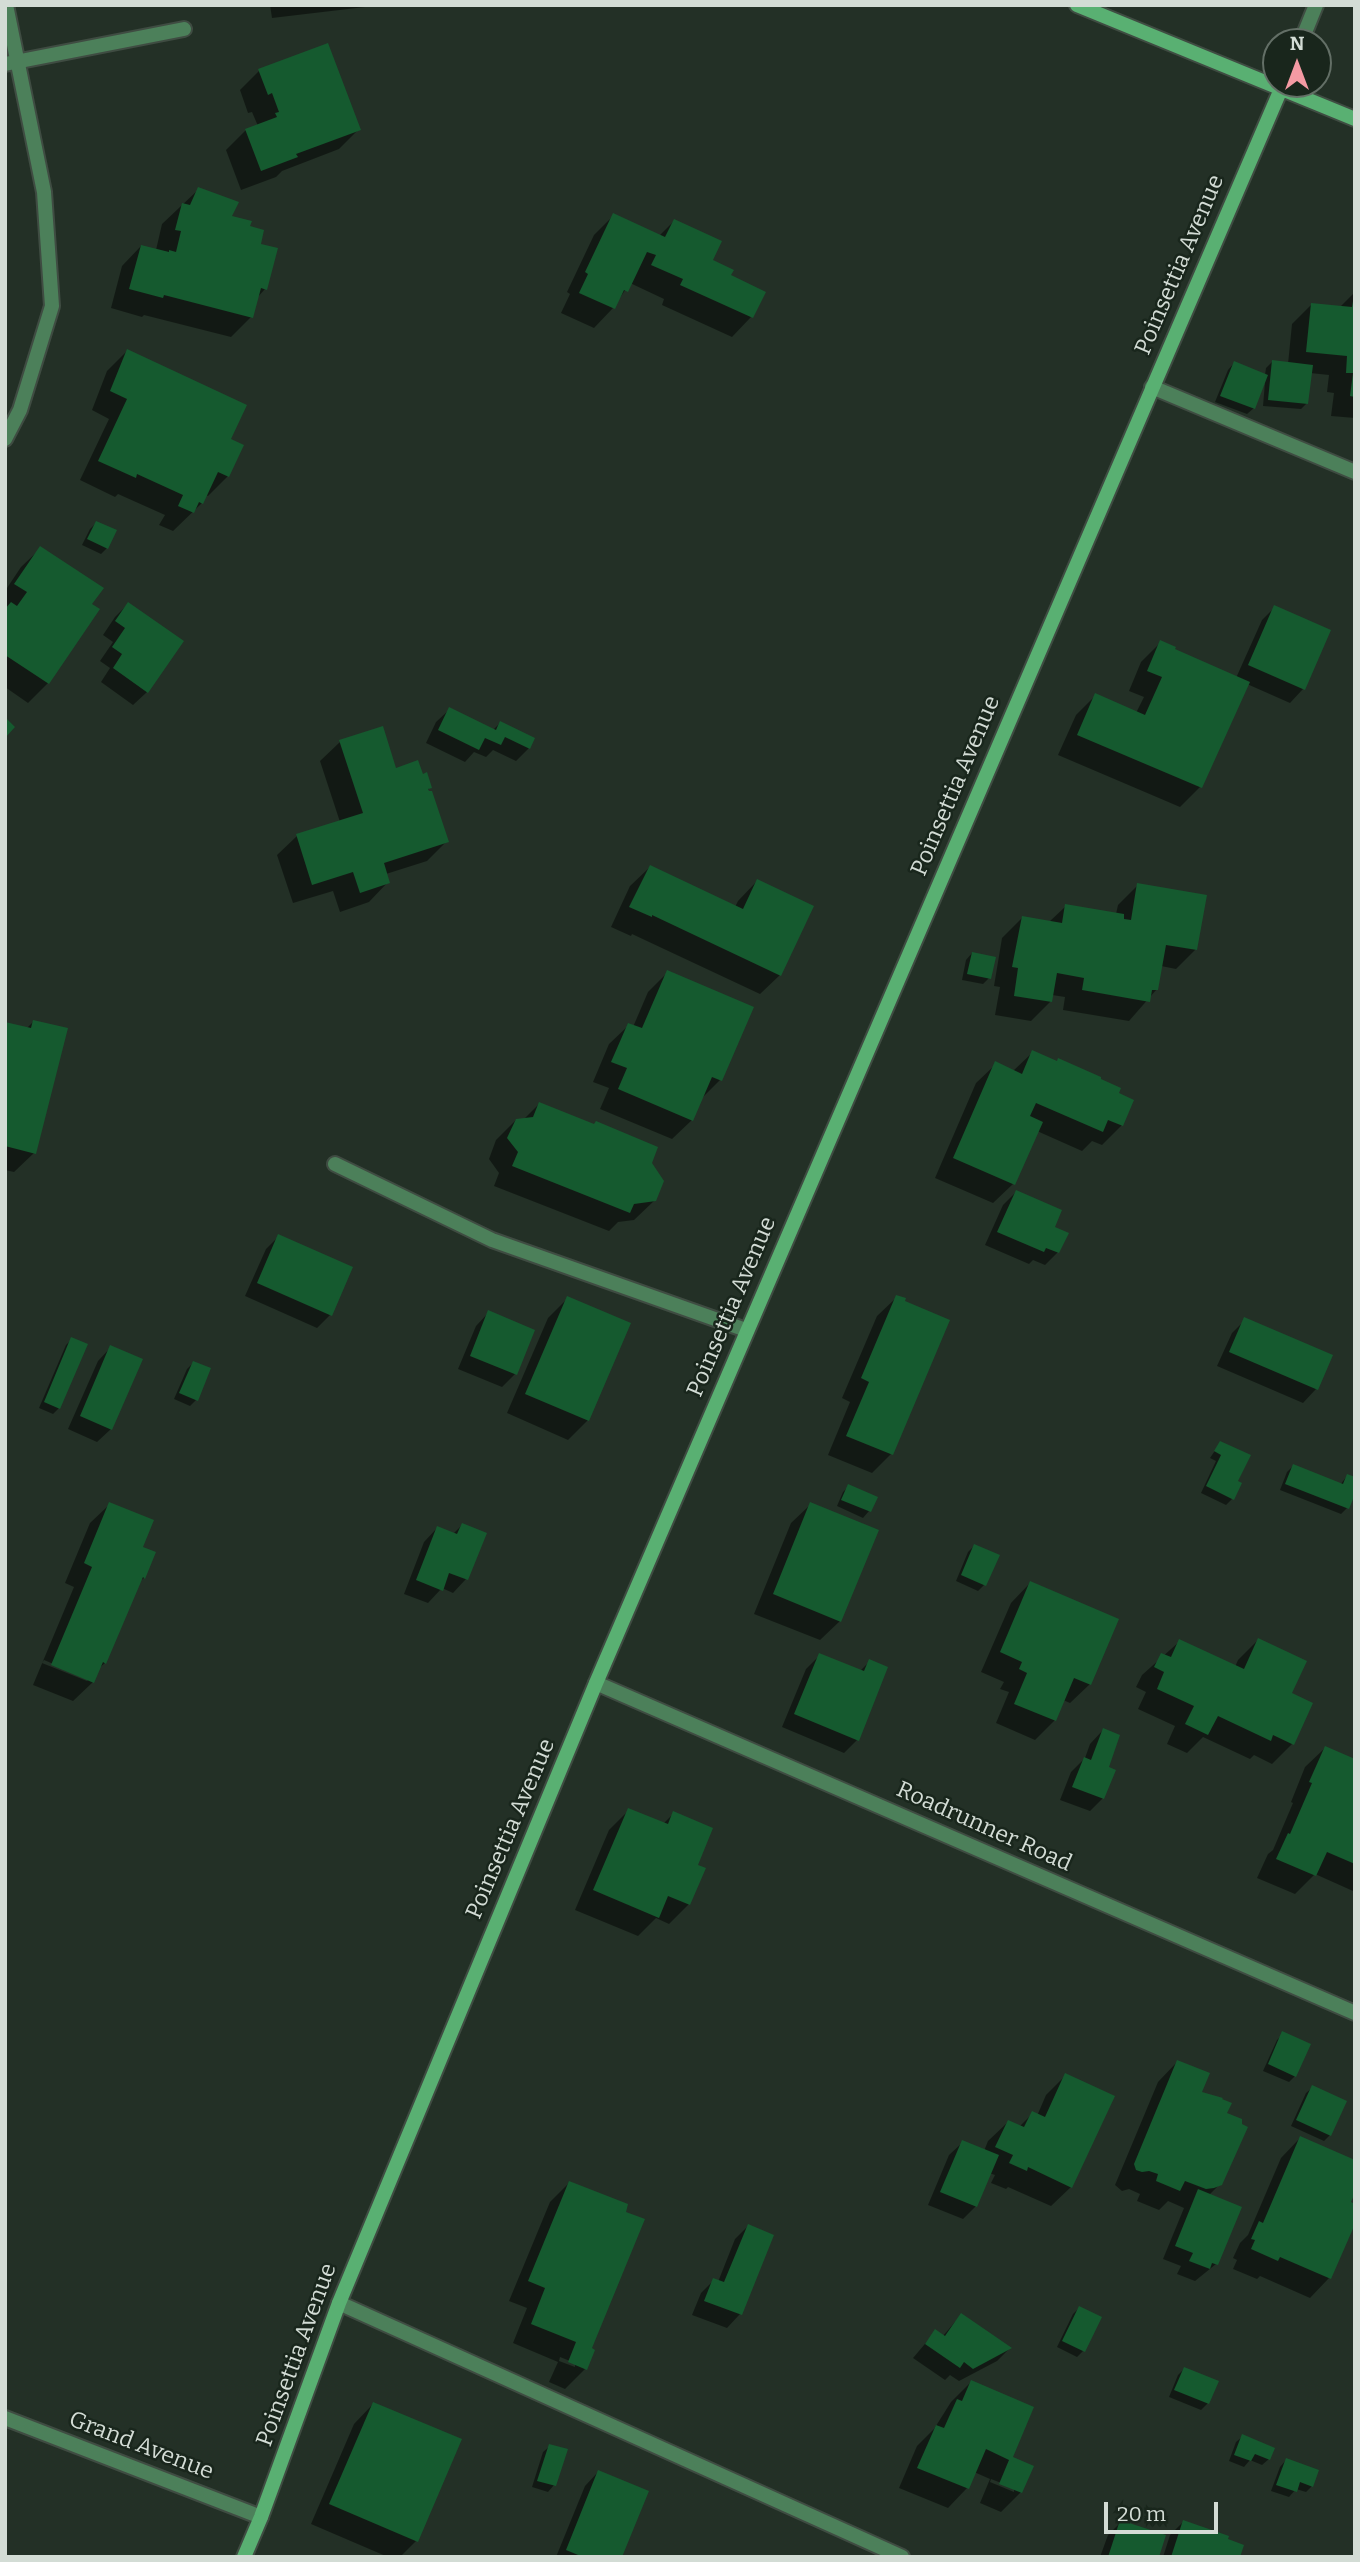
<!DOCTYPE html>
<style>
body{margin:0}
#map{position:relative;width:1360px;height:2562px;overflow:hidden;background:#233026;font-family:Bitter,serif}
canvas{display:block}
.frame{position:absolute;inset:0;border:7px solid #d3dcd5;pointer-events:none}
.north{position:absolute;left:1262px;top:28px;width:70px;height:70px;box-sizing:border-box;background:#19261c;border:2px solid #636f66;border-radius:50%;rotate:0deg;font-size:19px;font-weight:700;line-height:28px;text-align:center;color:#d3dcd5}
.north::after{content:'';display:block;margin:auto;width:24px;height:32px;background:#f49aa3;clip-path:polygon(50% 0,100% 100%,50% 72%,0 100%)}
.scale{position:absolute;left:1104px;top:2502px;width:114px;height:32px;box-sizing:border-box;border:4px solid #d3dcd5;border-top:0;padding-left:9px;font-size:21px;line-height:24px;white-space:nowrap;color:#d3dcd5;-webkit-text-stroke:5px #19261c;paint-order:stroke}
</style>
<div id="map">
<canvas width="1360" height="2562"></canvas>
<div class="frame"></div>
<div class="north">N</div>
<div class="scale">20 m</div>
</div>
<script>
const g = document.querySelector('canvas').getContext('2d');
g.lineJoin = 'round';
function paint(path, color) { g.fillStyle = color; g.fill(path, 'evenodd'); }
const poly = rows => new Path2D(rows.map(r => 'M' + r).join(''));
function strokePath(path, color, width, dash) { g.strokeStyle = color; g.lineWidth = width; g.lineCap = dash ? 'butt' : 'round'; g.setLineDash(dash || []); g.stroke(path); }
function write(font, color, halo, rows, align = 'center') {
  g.font = font + ' Bitter,serif'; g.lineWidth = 5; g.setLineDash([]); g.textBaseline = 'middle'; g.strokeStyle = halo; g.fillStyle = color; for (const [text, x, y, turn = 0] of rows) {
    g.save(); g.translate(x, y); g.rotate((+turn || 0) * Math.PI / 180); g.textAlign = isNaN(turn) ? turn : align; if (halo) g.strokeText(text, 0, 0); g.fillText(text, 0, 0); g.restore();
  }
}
const shadow = poly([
 [270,5,382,5,272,18],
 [259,71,359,129,339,149,282,171,276,177,241,190,226,150,246,130,258,126,252,112,248,113,240,90],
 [199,189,230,217,248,227,258,245,265,289,256,299,251,317,231,337,144,315,142,317,111,308,122,266,141,246,156,250,162,224],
 [614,215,659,236,674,221,710,261,728,276,751,317,732,337,662,305,664,299,630,283,613,308,594,328,561,313,570,294,567,292,594,235],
 [1355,292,1355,418,1331,416,1334,393,1327,392,1329,375,1310,373,1307,403,1301,409,1263,406,1265,382,1254,408,1247,414,1215,402,1228,370,1234,363,1265,375,1266,368,1272,362,1288,364,1292,324,1311,305,1339,308],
 [127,351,229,440,228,476,208,496,206,495,202,503,173,531,159,525,165,515,118,494,115,497,80,480,109,419,92,410,107,371],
 [96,523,107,548,101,554,82,545,90,529],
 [41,548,90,605,48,683,28,703,5,687,5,591,21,567],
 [128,604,147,692,133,705,101,682,110,668,100,661,113,642,103,635,115,617],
 [1275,607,1329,631,1303,689,1290,703,1247,684,1200,787,1180,807,1058,755,1076,715,1096,695,1136,713,1144,697,1129,691,1141,662,1161,642,1172,650,1236,678,1262,620],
 [450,709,493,730,500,723,529,748,516,761,493,750,486,757,474,752,465,762,426,743,436,722],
 [340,742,395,770,421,776,430,787,427,791,447,841,427,861,386,874,388,882,369,902,340,912,333,891,293,903,277,855,297,836,340,822,320,761],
 [650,867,735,907,738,901,757,881,780,975,760,994,632,934,631,936,611,927,630,886],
 [1138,885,1196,949,1176,969,1161,966,1157,989,1129,1021,1063,1010,1065,997,1052,995,1050,1002,1031,1021,995,1015,1000,987,994,986,1002,938,1022,918,1049,922,1066,906,1116,914,1118,905],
 [972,953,989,978,983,984,962,980,966,960],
 [668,972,720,1080,700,1100,692,1120,672,1139,600,1109,609,1088,593,1082,609,1044,629,1025,633,1027,648,992],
 [34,1021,34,1153,14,1172,5,1170,5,1024,26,1029],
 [1033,1052,1056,1063,1122,1125,1102,1145,1092,1141,1082,1151,1037,1131,1013,1184,993,1203,935,1178,976,1083,996,1064,1013,1071],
 [539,1104,650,1163,655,1200,634,1220,618,1222,609,1231,494,1186,499,1173,489,1159,496,1140,516,1120,524,1119],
 [1016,1192,1052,1228,1058,1252,1045,1265,1033,1260,1029,1264,985,1245,1003,1205],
 [279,1236,330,1315,317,1328,245,1296,266,1249],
 [897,1297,891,1454,872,1473,828,1455,850,1402,842,1398,877,1316],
 [568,1298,588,1420,568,1440,507,1413,548,1318],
 [489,1312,515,1374,502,1387,458,1369,476,1326],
 [1245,1320,1330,1356,1316,1389,1303,1403,1217,1366,1232,1333],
 [72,1339,59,1408,53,1414,39,1408,66,1345],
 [111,1347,111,1429,97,1442,68,1429,98,1361],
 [193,1363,196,1400,190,1406,174,1399,187,1369],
 [1220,1443,1236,1482,1232,1499,1226,1505,1201,1493,1216,1461,1210,1458],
 [1293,1466,1340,1485,1347,1476,1355,1490,1347,1508,1341,1514,1280,1490,1287,1472],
 [849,1486,875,1497,869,1511,863,1518,837,1506,843,1492],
 [110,1504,141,1548,144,1578,138,1583,105,1663,98,1669,93,1682,73,1701,33,1685,74,1587,65,1583,90,1523],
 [44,1660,89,1679,87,1681,42,1663],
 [811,1504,840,1621,820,1640,754,1614,791,1523],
 [462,1525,484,1534,466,1579,453,1593,442,1588,428,1603,404,1594,424,1542,437,1528,453,1534],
 [974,1546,984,1585,978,1591,956,1581,968,1552],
 [1030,1583,1090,1684,1070,1703,1063,1700,1055,1720,1035,1740,996,1723,1009,1692,1000,1689,1004,1682,981,1672,1011,1603],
 [1258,1640,1290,1694,1292,1744,1272,1764,1254,1755,1250,1759,1203,1737,1187,1753,1167,1744,1175,1726,1138,1709,1146,1692,1136,1687,1142,1675,1180,1641,1235,1667,1238,1660],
 [819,1656,860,1671,870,1661,857,1740,844,1753,782,1727,806,1669],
 [1103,1730,1106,1768,1103,1798,1090,1811,1060,1800,1071,1772,1085,1758,1090,1744],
 [1325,1748,1355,1761,1355,1889,1353,1891,1315,1874,1295,1894,1257,1878,1268,1854,1273,1850,1293,1803,1291,1802,1305,1767],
 [629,1810,663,1824,674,1813,695,1866,689,1904,669,1924,656,1918,638,1936,575,1910,609,1830],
 [1283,2034,1295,2076,1289,2082,1263,2071,1277,2040],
 [1177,2062,1199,2093,1225,2114,1220,2184,1209,2195,1216,2264,1195,2281,1177,2274,1181,2266,1163,2259,1184,2208,1168,2201,1159,2210,1137,2201,1140,2194,1129,2189,1122,2191,1115,2185,1158,2082],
 [1066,2075,1071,2187,1051,2206,1008,2187,1006,2189,991,2183,995,2175,989,2173,976,2206,963,2219,928,2205,949,2155,963,2142,984,2151,988,2141,1008,2122,1019,2127,1032,2114,1037,2116,1046,2095],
 [1313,2087,1330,2135,1324,2141,1291,2126,1306,2093],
 [1300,2138,1329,2278,1310,2298,1260,2276,1257,2279,1233,2269,1237,2260,1233,2258,1240,2243,1248,2235,1281,2158],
 [569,2183,585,2369,565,2389,549,2382,558,2362,513,2343,527,2308,509,2301,550,2202],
 [560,2357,575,2363,575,2367,559,2361],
 [748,2226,772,2236,740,2314,727,2328,692,2315,701,2293,714,2280,718,2282,735,2239],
 [1079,2308,1100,2318,1083,2351,1077,2357,1057,2347,1073,2314],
 [961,2315,1009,2349,997,2361,959,2381,950,2375,945,2380,913,2358,935,2332,942,2337],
 [1184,2369,1208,2403,1201,2410,1169,2397,1178,2375],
 [971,2382,1011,2458,1021,2492,1001,2512,980,2503,990,2479,974,2472,967,2488,948,2508,899,2488,917,2446,934,2429,951,2402],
 [991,2479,1014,2488,1014,2492,990,2482],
 [373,2404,416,2541,400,2557,388,2557,311,2524,354,2424],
 [1243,2436,1269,2459,1262,2465,1250,2460,1244,2467,1229,2461,1236,2442],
 [550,2446,554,2485,548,2492,532,2487,543,2452],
 [1286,2460,1312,2486,1306,2492,1296,2489,1289,2497,1271,2491,1280,2467],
 [598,2472,621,2557,556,2557,585,2486],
 [1121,2522,1157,2557,1100,2557,1108,2535],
 [1183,2522,1238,2557,1163,2557,1170,2535]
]);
const building = poly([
 [328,43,361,130,296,154,298,157,261,171,245,129,277,117,275,113,279,112,272,93,268,95,258,69],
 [198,187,239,202,232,216,252,221,250,226,264,230,261,244,278,248,267,290,261,288,253,318,164,295,163,298,129,289,141,245,169,252,169,250,176,252,181,231,175,230,182,203,190,205],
 [613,213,665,237,674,219,722,241,713,260,734,270,731,275,766,292,753,318,680,285,683,279,651,265,656,255,647,252,628,292,624,290,615,309,579,293,588,274,585,272],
 [1353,301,1355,301,1355,397,1350,396,1353,373,1346,373,1347,356,1306,352,1311,303,1352,307],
 [127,349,247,405,231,439,244,445,229,477,218,472,203,504,199,502,194,513,178,506,183,495,137,474,136,478,98,461,127,399,110,391],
 [1272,360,1313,365,1308,404,1268,400],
 [1234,361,1268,375,1255,409,1220,396],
 [96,521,117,530,108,549,87,539],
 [40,546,104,588,92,604,100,609,49,684,5,655,5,609,11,602,17,606,27,592,14,584],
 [128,602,184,641,148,693,113,668,122,654,112,647,125,628,115,621],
 [1274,605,1331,630,1305,690,1248,665],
 [1160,640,1176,647,1175,649,1250,682,1202,788,1077,735,1095,693,1145,715,1162,677,1147,671],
 [449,707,496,730,500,721,535,738,530,749,505,737,501,745,485,738,479,750,438,730],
 [5,717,15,727,5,738],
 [383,726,396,768,418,760,423,774,427,772,432,788,428,789,429,791,432,791,449,842,384,863,390,883,360,893,353,872,312,885,296,834,363,813,339,740],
 [650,865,743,909,757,879,814,906,781,976,652,915,652,917,629,907],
 [1137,883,1207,895,1197,950,1166,945,1158,990,1152,990,1150,1002,1082,990,1084,978,1057,973,1052,1002,1014,996,1018,968,1012,967,1022,916,1062,923,1065,904,1124,914,1124,919,1131,920],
 [972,952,996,957,991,979,967,974],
 [667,970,754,1007,722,1081,712,1077,693,1121,618,1089,627,1068,611,1062,628,1023,642,1028],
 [33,1020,68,1028,36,1154,5,1146,5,1022,31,1028],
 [1032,1050,1057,1061,1058,1058,1101,1077,1101,1079,1121,1088,1119,1093,1134,1100,1123,1126,1108,1120,1103,1132,1036,1103,1030,1116,1043,1122,1015,1185,953,1158,995,1061,1022,1074],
 [539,1102,594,1124,596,1121,658,1147,652,1163,664,1181,656,1201,634,1204,630,1213,512,1166,518,1152,507,1138,516,1119,533,1117],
 [1016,1190,1062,1210,1055,1227,1069,1233,1059,1253,1046,1248,1044,1252,997,1232],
 [278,1234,353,1267,332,1316,257,1283],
 [896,1295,906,1298,905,1301,950,1320,893,1455,846,1436,869,1382,861,1378],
 [567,1296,631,1323,589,1421,525,1394],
 [488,1310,535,1330,517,1375,470,1356],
 [1244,1317,1333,1355,1318,1390,1229,1352],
 [71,1337,88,1344,60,1409,44,1402],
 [110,1345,143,1359,112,1430,80,1416],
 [193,1361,211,1368,198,1401,179,1393],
 [1220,1441,1251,1455,1238,1481,1242,1483,1234,1500,1206,1486,1221,1455,1214,1451],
 [1293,1464,1343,1484,1347,1474,1355,1477,1355,1494,1349,1509,1285,1484],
 [848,1484,878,1497,871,1512,841,1500],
 [109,1502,154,1520,143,1547,156,1552,145,1579,143,1577,106,1664,103,1662,94,1683,51,1665,92,1567,84,1563],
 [810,1502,879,1530,841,1622,773,1594],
 [462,1523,487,1533,468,1580,449,1573,443,1591,416,1580,437,1526,457,1534],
 [974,1544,1000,1555,986,1586,961,1575],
 [1030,1581,1119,1619,1091,1685,1074,1678,1056,1721,1014,1704,1027,1673,1019,1669,1022,1662,1000,1652],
 [1258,1638,1307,1661,1292,1693,1313,1703,1294,1745,1273,1735,1271,1741,1218,1716,1208,1735,1185,1724,1194,1706,1157,1689,1164,1672,1154,1667,1161,1653,1171,1657,1179,1639,1244,1669],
 [819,1653,864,1671,869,1659,888,1667,859,1741,794,1714],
 [1103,1728,1120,1735,1109,1767,1116,1770,1104,1799,1072,1787,1084,1757,1091,1760],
 [1325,1746,1355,1759,1355,1864,1327,1852,1316,1876,1276,1859,1288,1833,1290,1834,1312,1783,1309,1782],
 [628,1808,668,1824,673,1811,713,1828,698,1865,706,1868,690,1905,668,1896,659,1918,593,1890],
 [1282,2031,1311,2044,1296,2077,1268,2064],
 [1177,2060,1210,2073,1202,2092,1223,2098,1222,2099,1232,2103,1227,2113,1242,2119,1242,2124,1248,2127,1222,2185,1214,2188,1206,2189,1185,2181,1180,2191,1156,2181,1158,2174,1149,2171,1142,2172,1136,2170,1134,2164],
 [1065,2073,1115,2096,1072,2188,1028,2167,1027,2171,1009,2163,1013,2155,995,2147,1008,2120,1024,2127,1032,2111,1045,2117],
 [1312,2085,1347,2101,1331,2136,1296,2120],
 [1300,2136,1355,2160,1355,2193,1351,2202,1355,2204,1355,2224,1331,2279,1280,2257,1278,2261,1251,2249,1255,2240,1251,2239,1259,2221,1263,2223],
 [962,2140,999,2155,977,2207,940,2192],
 [569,2181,628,2204,626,2212,645,2219,592,2348,595,2350,587,2370,568,2362,576,2342,531,2324,545,2288,528,2281],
 [1198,2189,1242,2207,1218,2265,1212,2263,1210,2269,1189,2261,1193,2253,1175,2246],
 [748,2224,774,2235,742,2315,704,2301,713,2278,724,2282],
 [1079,2306,1102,2317,1085,2352,1062,2341],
 [961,2313,1012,2348,973,2369,964,2362,960,2368,925,2344,935,2329,945,2336],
 [1184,2367,1219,2381,1209,2404,1174,2390],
 [971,2380,1034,2407,1013,2457,1034,2466,1022,2493,999,2484,1009,2460,986,2449,969,2489,917,2468,936,2425,944,2428,957,2399,962,2401],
 [373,2402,462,2439,418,2542,329,2504],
 [1242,2434,1275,2448,1270,2460,1255,2454,1251,2461,1234,2455],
 [549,2444,568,2449,556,2486,537,2481],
 [1286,2458,1319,2470,1313,2487,1300,2482,1297,2492,1276,2485],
 [598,2470,649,2491,622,2557,583,2557,566,2550],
 [1120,2520,1166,2535,1159,2557,1108,2557],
 [1183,2520,1229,2536,1228,2539,1244,2545,1240,2557,1171,2557]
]);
const lane = poly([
 [1152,387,1355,472],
 [335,1164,492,1240,746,1330]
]);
const street = poly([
 [1301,42,1316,5],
 [5,64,184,29],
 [5,439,20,410,52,306,44,192,6,5],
 [596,1683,1355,2013],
 [339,2303,902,2557],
 [5,2418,261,2517]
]);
const secondary = poly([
 [1077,5,1355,119],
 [244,2557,261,2517,339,2303,596,1683,1281,89]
]);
const streetNames = [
 ["Poinsettia Avenue",1180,265,-67],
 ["Poinsettia Avenue",956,786,-67],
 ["Poinsettia Avenue",732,1307,-67],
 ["Roadrunner Road",984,1827,24],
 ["Poinsettia Avenue",511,1829,-67],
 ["Poinsettia Avenue",297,2355,-70],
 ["Grand Avenue",141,2446,21]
];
paint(shadow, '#0007');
paint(building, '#155a2f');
strokePath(lane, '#3f4c42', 18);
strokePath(street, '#3f4c42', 18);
strokePath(secondary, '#3f4c42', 18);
strokePath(lane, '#4c805a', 14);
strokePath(street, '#4c805a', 14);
strokePath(secondary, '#59b072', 14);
write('23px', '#d3dcd5', '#19261c', streetNames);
</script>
